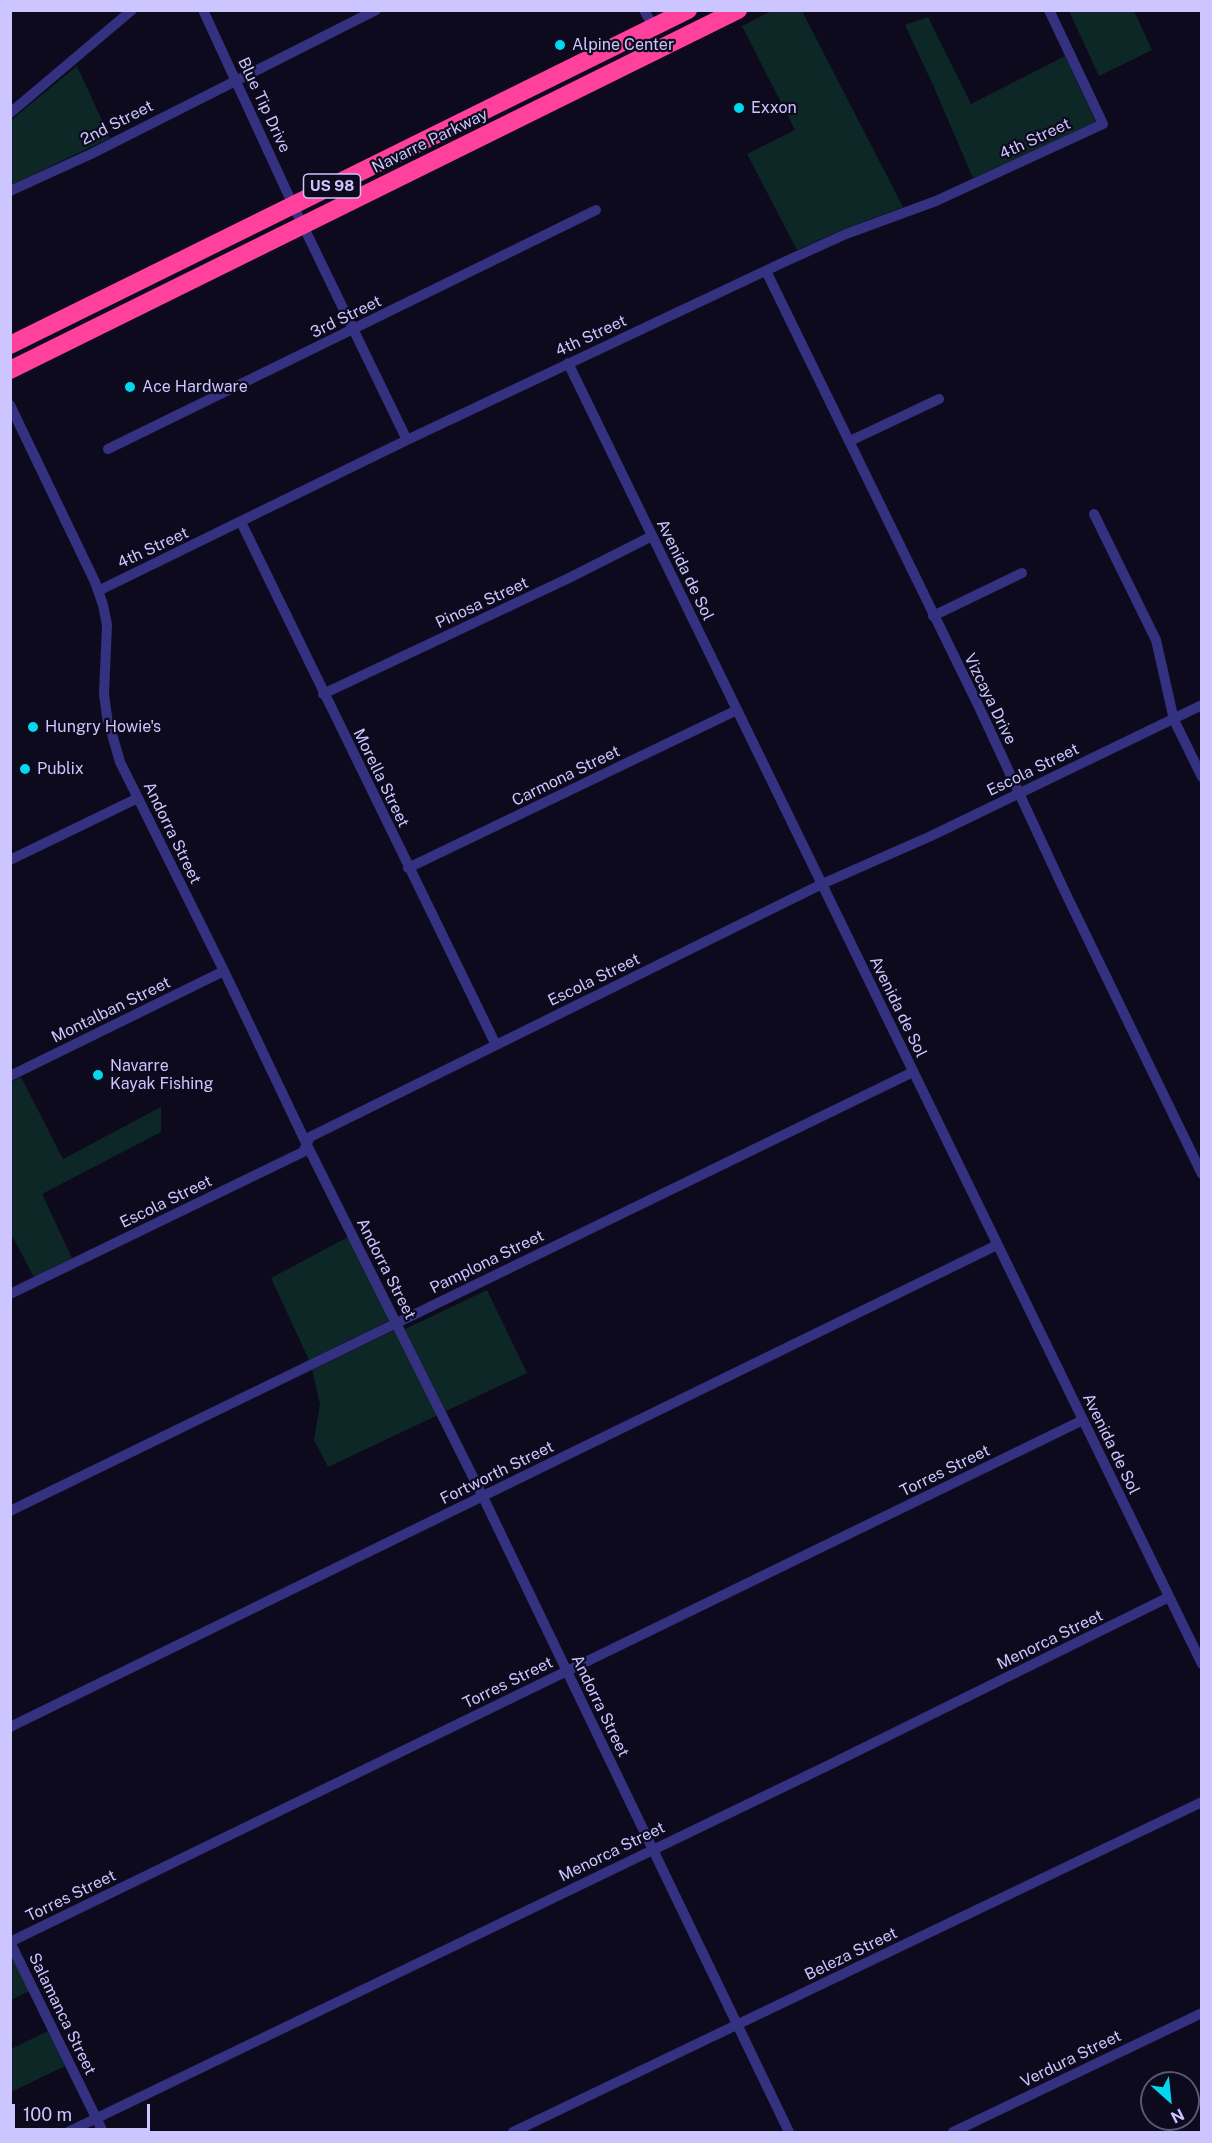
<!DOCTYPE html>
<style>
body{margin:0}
#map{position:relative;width:1212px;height:2143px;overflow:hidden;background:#0d0a1d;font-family:"Public Sans",sans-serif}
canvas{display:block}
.frame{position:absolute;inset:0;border:12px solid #ccc5ff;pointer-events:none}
.north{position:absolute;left:1140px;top:2071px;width:60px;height:60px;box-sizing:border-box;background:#0d0a1d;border:2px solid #595577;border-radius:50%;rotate:153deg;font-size:16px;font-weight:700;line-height:24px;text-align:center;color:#ccc5ff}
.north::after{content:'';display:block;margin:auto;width:21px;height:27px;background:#00d8f0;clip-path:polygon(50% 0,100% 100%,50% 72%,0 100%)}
.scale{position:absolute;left:12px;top:2104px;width:138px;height:27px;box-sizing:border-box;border:3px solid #ccc5ff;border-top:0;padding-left:8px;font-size:18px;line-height:21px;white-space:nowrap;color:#ccc5ff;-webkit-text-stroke:4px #0d0a1d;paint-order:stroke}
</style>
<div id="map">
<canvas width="1212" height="2143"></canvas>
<div class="frame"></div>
<div class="north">N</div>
<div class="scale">100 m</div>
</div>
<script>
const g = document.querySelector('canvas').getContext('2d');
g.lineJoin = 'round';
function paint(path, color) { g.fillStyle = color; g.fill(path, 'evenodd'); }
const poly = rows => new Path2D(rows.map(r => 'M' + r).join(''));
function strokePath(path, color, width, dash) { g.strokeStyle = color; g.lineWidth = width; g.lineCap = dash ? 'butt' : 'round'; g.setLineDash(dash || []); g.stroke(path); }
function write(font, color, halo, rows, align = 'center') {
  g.font = font + ' "Public Sans",sans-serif'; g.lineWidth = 4.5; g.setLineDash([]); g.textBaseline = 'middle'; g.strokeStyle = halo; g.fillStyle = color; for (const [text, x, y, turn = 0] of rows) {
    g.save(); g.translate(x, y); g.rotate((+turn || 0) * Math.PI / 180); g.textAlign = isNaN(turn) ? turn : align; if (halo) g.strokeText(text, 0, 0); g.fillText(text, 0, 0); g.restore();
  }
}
const green = poly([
 [773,10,802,11,903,207,844,229,797,250,747,154,795,130,742,26],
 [1069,11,1134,11,1152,50,1099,76],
 [928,17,971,104,1065,56,1096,122,973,178,933,85,905,25],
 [77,66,110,138,11,185,11,120],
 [21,1077,63,1159,161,1107,161,1132,42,1194,72,1258,34,1277,11,1234,11,1082],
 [348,1237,390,1320,309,1360,271,1278],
 [487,1290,527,1373,446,1411,405,1329],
 [395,1330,438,1415,328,1467,314,1440,320,1404,312,1370],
 [10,1952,29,1991,11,2000,10,2000],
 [48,2031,65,2066,11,2092,11,2049]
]);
const street = poly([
 [203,10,293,205,407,440],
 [644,10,654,28],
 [10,113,132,10],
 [10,191,91,154,376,10],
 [766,271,979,707,1065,892,1202,1174],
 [568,363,1202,1664],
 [10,405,95,582,103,605,107,625,104,694,107,717,120,762,224,971,307,1145,483,1497,789,2132],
 [850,441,939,399],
 [108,449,596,210],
 [1094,514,1156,640,1174,720,1202,777],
 [241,522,496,1045],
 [98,591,407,440,782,263,846,234,936,201,1103,124,1049,10],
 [933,616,1022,573],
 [323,694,569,578,652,536],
 [10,860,138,798],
 [408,868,737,710],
 [10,1076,224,971],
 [10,1294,303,1152,310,1137,822,884,931,836,1202,705],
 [10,1511,913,1072],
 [10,1727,997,1245],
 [10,1942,1083,1420],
 [10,1942,103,2132],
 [68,2132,827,1766,1169,1597],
 [513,2132,1202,1802],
 [953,2132,1202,2013]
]);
const highway = poly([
 [10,345,688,10],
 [10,370,738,10]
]);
const markers = [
 [560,45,6,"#00d8f0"],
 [739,108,6,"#00d8f0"],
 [130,387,6,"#00d8f0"],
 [33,727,6,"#00d8f0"],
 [25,769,6,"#00d8f0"],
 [98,1075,6,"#00d8f0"]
];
const shields = [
 [332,186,57]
];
const shieldNames = [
 ["US 98",332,186]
];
const poiNames = [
 ["Alpine Center",572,45],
 ["Exxon",751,108],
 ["Ace Hardware",142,387],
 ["Hungry Howie's",45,727],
 ["Publix",37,769],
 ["Navarre",110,1066],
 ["Kayak Fishing",110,1084]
];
const streetNames = [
 ["Blue Tip Drive",264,105,65],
 ["2nd Street",117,123,-27],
 ["4th Street",1035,139,-25],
 ["Navarre Parkway",430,141,-26],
 ["3rd Street",346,317,-26],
 ["4th Street",591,336,-25],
 ["4th Street",153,548,-25],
 ["Avenida de Sol",685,570,64],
 ["Pinosa Street",482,603,-25],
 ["Vizcaya Drive",990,699,64],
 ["Escola Street",1033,770,-26],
 ["Carmona Street",566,776,-26],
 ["Morella Street",381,778,64],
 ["Andorra Street",172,833,64],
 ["Escola Street",594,980,-26],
 ["Avenida de Sol",898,1007,64],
 ["Montalban Street",111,1010,-26],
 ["Escola Street",166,1202,-26],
 ["Pamplona Street",487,1262,-26],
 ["Andorra Street",386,1269,63],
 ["Avenida de Sol",1111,1444,64],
 ["Torres Street",945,1471,-26],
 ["Fortworth Street",497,1473,-26],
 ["Menorca Street",1050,1640,-26],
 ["Torres Street",508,1683,-26],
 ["Andorra Street",600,1706,64],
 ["Menorca Street",612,1852,-26],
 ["Torres Street",71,1896,-26],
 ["Beleza Street",851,1954,-26],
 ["Salamanca Street",62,2014,64],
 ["Verdura Street",1071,2059,-26]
];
paint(green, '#0c2726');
strokePath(street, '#343180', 10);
strokePath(highway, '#ff409c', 18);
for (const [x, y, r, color] of markers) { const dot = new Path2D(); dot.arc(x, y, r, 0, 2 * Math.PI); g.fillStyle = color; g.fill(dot); strokePath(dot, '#0d0a1d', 2); }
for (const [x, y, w] of shields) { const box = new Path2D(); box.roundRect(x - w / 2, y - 12, w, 24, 4.5); g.fillStyle = '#0d0a1d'; g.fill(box); strokePath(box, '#ccc5ff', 1.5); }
write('bold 15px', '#ccc5ff', null, shieldNames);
write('16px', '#ccc5ff', '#0d0a1d', poiNames, 'left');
write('16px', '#ccc5ff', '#0d0a1d', streetNames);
</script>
